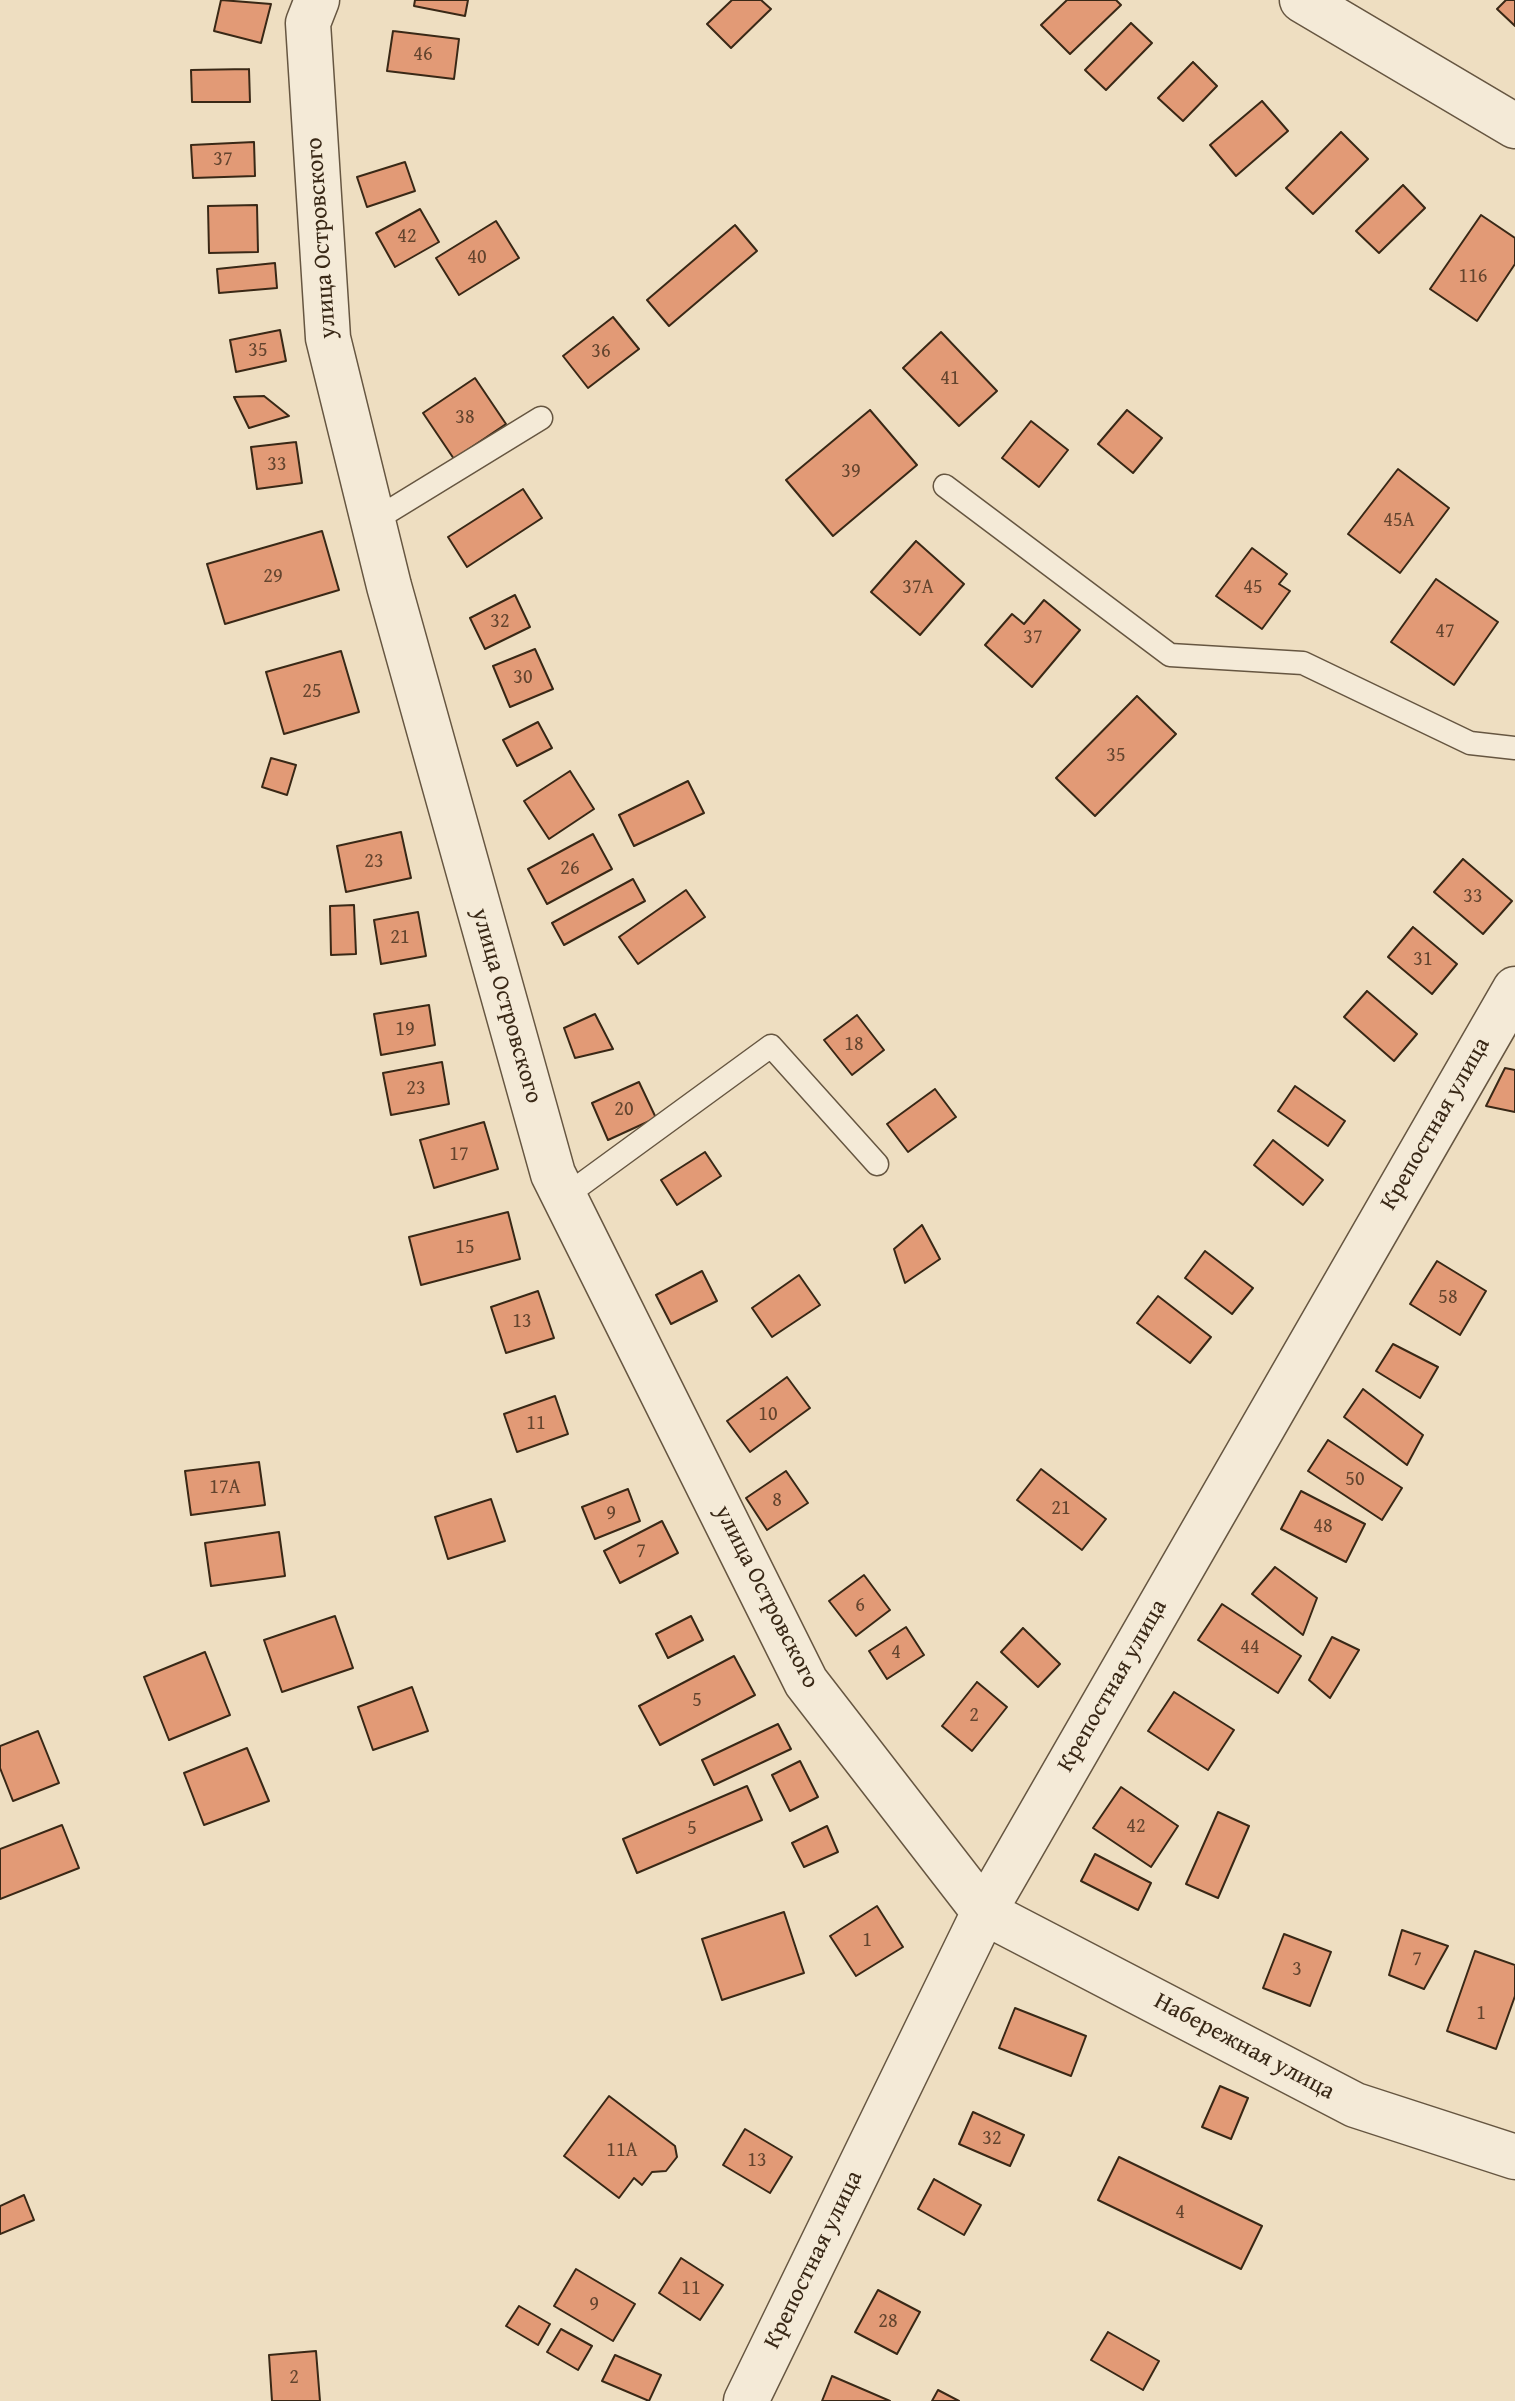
<!DOCTYPE html>
<meta charset="utf-8">
<style>
body{margin:0}
canvas{display:block;background:#eedec1}
</style>
<canvas width="1515" height="2401"></canvas>
<script>
const g = document.querySelector('canvas').getContext('2d');
g.lineJoin = 'round';
function paint(path, color) { g.fillStyle = color; g.fill(path, 'evenodd'); }
const poly = rows => new Path2D(rows.map(r => 'M' + r).join(''));
function strokePath(path, color, width, dash) { g.strokeStyle = color; g.lineWidth = width; g.lineCap = dash ? 'butt' : 'round'; g.setLineDash(dash || []); g.stroke(path); }
function write(font, color, halo, rows, align = 'center') {
  g.font = font + ' "Gentium Book Plus",serif'; g.lineWidth = 6; g.setLineDash([]); g.textBaseline = 'middle'; g.strokeStyle = halo; g.fillStyle = color; for (const [text, x, y, turn = 0] of rows) {
    g.save(); g.translate(x, y); g.rotate((+turn || 0) * Math.PI / 180); g.textAlign = isNaN(turn) ? turn : align; if (halo) g.strokeText(text, 0, 0); g.fillText(text, 0, 0); g.restore();
  }
}
const building = poly([
 [221,0,271,4,261,43,214,31,221,0],
 [415,0,468,0,465,16,414,6,415,0],
 [732,0,761,0,771,9,731,48,707,24,732,0],
 [1067,0,1116,0,1121,5,1070,54,1041,25,1067,0],
 [1506,0,1515,0,1515,26,1497,9,1506,0],
 [1131,23,1152,43,1106,90,1085,70,1131,23],
 [393,31,459,39,454,79,387,71,393,31],
 [1193,62,1217,86,1183,121,1158,98,1193,62],
 [249,69,250,102,192,102,191,70,249,69],
 [1262,101,1288,131,1236,176,1210,145,1262,101],
 [1341,132,1368,159,1313,214,1286,188,1341,132],
 [254,142,255,176,193,178,191,145,254,142],
 [405,162,415,191,367,207,357,177,405,162],
 [1403,185,1425,208,1379,253,1356,231,1403,185],
 [257,205,258,252,209,253,208,206,257,205],
 [420,209,439,242,395,267,376,233,420,209],
 [1481,215,1515,238,1515,264,1477,321,1430,289,1481,215],
 [496,221,519,258,459,295,436,258,496,221],
 [735,225,757,251,669,326,647,300,735,225],
 [275,263,277,288,219,293,217,269,275,263],
 [613,317,639,349,588,388,563,356,613,317],
 [280,330,286,361,236,372,230,340,280,330],
 [941,332,997,391,959,426,903,368,941,332],
 [475,378,506,424,454,459,423,413,475,378],
 [264,396,289,416,249,428,234,397,264,396],
 [870,410,917,465,833,536,786,480,870,410],
 [1127,410,1162,438,1133,473,1098,444,1127,410],
 [1031,421,1068,450,1039,487,1002,458,1031,421],
 [296,442,302,483,257,489,251,447,296,442],
 [1398,469,1449,508,1400,573,1348,534,1398,469],
 [523,489,542,518,467,567,448,537,523,489],
 [322,531,339,590,225,624,207,564,322,531],
 [916,541,964,584,920,635,871,592,916,541],
 [1252,548,1287,574,1279,584,1290,591,1262,629,1216,596,1252,548],
 [1436,579,1498,622,1454,685,1391,642,1436,579],
 [515,595,530,627,485,649,470,618,515,595],
 [1044,600,1080,630,1032,687,985,645,1012,614,1024,624,1044,600],
 [535,649,553,689,510,707,493,666,535,649],
 [341,651,359,712,284,734,266,672,341,651],
 [1137,696,1176,734,1095,816,1056,778,1137,696],
 [538,722,552,748,517,766,503,740,538,722],
 [271,758,296,765,287,795,262,787,271,758],
 [570,771,594,809,549,839,524,801,570,771],
 [688,781,704,813,634,846,619,815,688,781],
 [401,832,411,878,346,892,337,846,401,832],
 [593,834,612,869,547,904,528,869,593,834],
 [1463,859,1512,901,1483,934,1434,892,1463,859],
 [633,879,645,901,564,945,552,923,633,879],
 [686,890,705,917,638,964,619,937,686,890],
 [354,905,356,954,331,955,330,906,354,905],
 [418,912,426,956,381,964,374,920,418,912],
 [1413,927,1457,964,1432,994,1388,957,1413,927],
 [1367,991,1417,1034,1394,1061,1344,1017,1367,991],
 [429,1005,435,1045,381,1055,374,1014,429,1005],
 [595,1014,613,1049,575,1058,564,1028,595,1014],
 [857,1015,884,1050,852,1075,824,1040,857,1015],
 [442,1062,449,1104,391,1115,383,1073,442,1062],
 [1505,1068,1515,1070,1515,1112,1486,1106,1505,1068],
 [639,1082,656,1118,608,1140,592,1103,639,1082],
 [1295,1086,1345,1121,1328,1146,1278,1111,1295,1086],
 [935,1089,956,1117,908,1152,887,1124,935,1089],
 [484,1122,498,1169,434,1188,420,1140,484,1122],
 [1273,1140,1323,1180,1303,1205,1254,1165,1273,1140],
 [705,1152,721,1176,677,1205,661,1180,705,1152],
 [508,1212,520,1259,421,1285,409,1237,508,1212],
 [922,1225,940,1259,905,1283,894,1249,922,1225],
 [1205,1251,1253,1288,1232,1314,1185,1278,1205,1251],
 [1437,1261,1486,1291,1460,1335,1410,1304,1437,1261],
 [702,1271,717,1301,671,1324,656,1295,702,1271],
 [799,1275,820,1305,772,1337,752,1308,799,1275],
 [538,1291,554,1338,506,1353,491,1307,538,1291],
 [1158,1296,1211,1337,1190,1363,1137,1323,1158,1296],
 [1393,1344,1438,1367,1420,1398,1376,1371,1393,1344],
 [787,1377,810,1408,750,1452,727,1421,787,1377],
 [1363,1389,1423,1435,1407,1465,1344,1417,1363,1389],
 [555,1396,568,1434,517,1452,504,1414,555,1396],
 [1328,1440,1402,1488,1382,1520,1308,1471,1328,1440],
 [259,1462,265,1505,191,1515,185,1471,259,1462],
 [1041,1469,1106,1519,1082,1550,1017,1500,1041,1469],
 [786,1471,808,1503,767,1530,746,1498,786,1471],
 [628,1489,640,1521,595,1539,582,1507,628,1489],
 [1301,1491,1365,1524,1346,1562,1281,1529,1301,1491],
 [491,1499,505,1541,448,1559,435,1517,491,1499],
 [662,1521,678,1553,620,1583,604,1551,662,1521],
 [279,1532,285,1576,211,1586,205,1543,279,1532],
 [1275,1567,1317,1598,1303,1635,1252,1594,1275,1567],
 [864,1575,890,1610,856,1636,829,1601,864,1575],
 [1222,1604,1301,1656,1278,1693,1198,1640,1222,1604],
 [335,1616,353,1668,282,1692,264,1640,335,1616],
 [691,1616,703,1640,668,1658,656,1634,691,1616],
 [906,1627,924,1655,887,1679,869,1651,906,1627],
 [1023,1628,1060,1664,1038,1687,1001,1652,1023,1628],
 [1332,1637,1359,1650,1330,1698,1309,1680,1332,1637],
 [205,1652,230,1715,169,1740,144,1677,205,1652],
 [734,1656,755,1695,660,1745,639,1706,734,1656],
 [977,1682,1007,1707,972,1751,942,1726,977,1682],
 [412,1687,428,1731,373,1750,358,1707,412,1687],
 [1174,1692,1234,1730,1208,1770,1148,1731,1174,1692],
 [778,1724,791,1749,714,1785,702,1760,778,1724],
 [38,1731,59,1783,13,1801,0,1768,0,1746,38,1731],
 [247,1748,269,1801,204,1825,184,1773,247,1748],
 [800,1761,818,1797,790,1811,772,1775,800,1761],
 [747,1786,762,1820,637,1873,623,1839,747,1786],
 [1121,1787,1178,1826,1151,1867,1093,1828,1121,1787],
 [1218,1812,1249,1826,1218,1898,1186,1884,1218,1812],
 [62,1825,79,1868,0,1899,0,1849,62,1825],
 [827,1826,838,1852,804,1867,792,1843,827,1826],
 [1095,1854,1151,1883,1138,1910,1081,1881,1095,1854],
 [877,1906,903,1947,856,1976,830,1936,877,1906],
 [784,1912,804,1973,722,2000,702,1939,784,1912],
 [1402,1930,1448,1946,1424,1989,1389,1975,1402,1930],
 [1284,1934,1331,1952,1310,2006,1263,1988,1284,1934],
 [1475,1951,1515,1965,1515,1996,1496,2049,1447,2031,1475,1951],
 [1015,2008,1086,2036,1071,2076,999,2048,1015,2008],
 [1220,2086,1248,2098,1231,2139,1202,2127,1220,2086],
 [609,2096,675,2146,677,2157,666,2171,652,2172,642,2185,634,2178,619,2198,564,2156,609,2096],
 [973,2112,1024,2135,1010,2166,959,2144,973,2112],
 [745,2129,792,2157,770,2193,723,2165,745,2129],
 [1119,2157,1262,2226,1241,2269,1098,2200,1119,2157],
 [934,2179,981,2205,964,2235,918,2209,934,2179],
 [24,2195,34,2220,0,2234,0,2206,24,2195],
 [681,2258,723,2285,700,2320,659,2293,681,2258],
 [576,2269,635,2304,613,2341,554,2306,576,2269],
 [878,2290,920,2312,897,2354,855,2332,878,2290],
 [519,2306,550,2324,538,2345,506,2326,519,2306],
 [561,2329,592,2346,578,2370,547,2352,561,2329],
 [1108,2332,1159,2361,1143,2390,1091,2360,1108,2332],
 [316,2351,320,2401,272,2401,269,2355,316,2351],
 [615,2355,661,2375,649,2401,602,2381,615,2355],
 [832,2376,890,2401,822,2401,832,2376],
 [938,2390,959,2401,932,2401,938,2390]
]);
const service = poly([
 [945,486,1170,655,1303,663,1470,743,1515,748],
 [373,521,541,418],
 [564,1197,771,1046,877,1164]
]);
const minor = poly([
 [317,0,308,23,328,338,389,586,553,1174,806,1682,984,1912,1355,2105,1515,2157],
 [1302,0,1515,126],
 [746,2401,984,1912,1515,989]
]);
const numberNames = [
 ["46",423,55],
 ["37",223,160],
 ["42",407,237],
 ["40",477,258],
 ["116",1473,277],
 ["35",258,351],
 ["36",601,352],
 ["41",950,379],
 ["38",465,418],
 ["33",277,465],
 ["39",851,472],
 ["45А",1399,521],
 ["29",273,577],
 ["37А",918,588],
 ["45",1253,588],
 ["32",500,622],
 ["47",1445,632],
 ["37",1033,638],
 ["30",523,678],
 ["25",312,692],
 ["35",1116,756],
 ["23",374,862],
 ["26",570,869],
 ["33",1473,897],
 ["21",400,938],
 ["31",1423,960],
 ["19",405,1030],
 ["18",854,1045],
 ["23",416,1089],
 ["20",624,1110],
 ["17",459,1155],
 ["15",465,1248],
 ["58",1448,1298],
 ["13",522,1322],
 ["10",768,1415],
 ["11",536,1424],
 ["50",1355,1480],
 ["17А",225,1488],
 ["8",777,1501],
 ["21",1061,1509],
 ["9",611,1514],
 ["48",1323,1527],
 ["7",641,1552],
 ["6",860,1606],
 ["44",1250,1648],
 ["4",896,1653],
 ["5",697,1701],
 ["2",974,1716],
 ["42",1136,1827],
 ["5",692,1829],
 ["1",867,1941],
 ["7",1417,1960],
 ["3",1297,1970],
 ["1",1481,2014],
 ["32",992,2139],
 ["11А",622,2151],
 ["13",757,2161],
 ["4",1180,2213],
 ["11",691,2289],
 ["9",594,2305],
 ["28",888,2322],
 ["2",294,2378]
];
const streetNames = [
 ["улица Островского",322,238,-94],
 ["улица Островского",506,1006,74],
 ["Крепостная улица",1436,1124,-60],
 ["улица Островского",766,1597,63],
 ["Крепостная улица",1113,1686,-60],
 ["Набережная улица",1244,2047,28],
 ["Крепостная улица",814,2260,-64]
];
paint(building, '#e29a76');
strokePath(building, '#392816', 2);
strokePath(service, '#665641', 25);
strokePath(minor, '#665641', 47);
strokePath(service, '#f4ead7', 22);
strokePath(minor, '#f4ead7', 44);
write('20px', '#63442e', null, numberNames);
write('24px', '#392816', '#f4ead7', streetNames);
</script>
